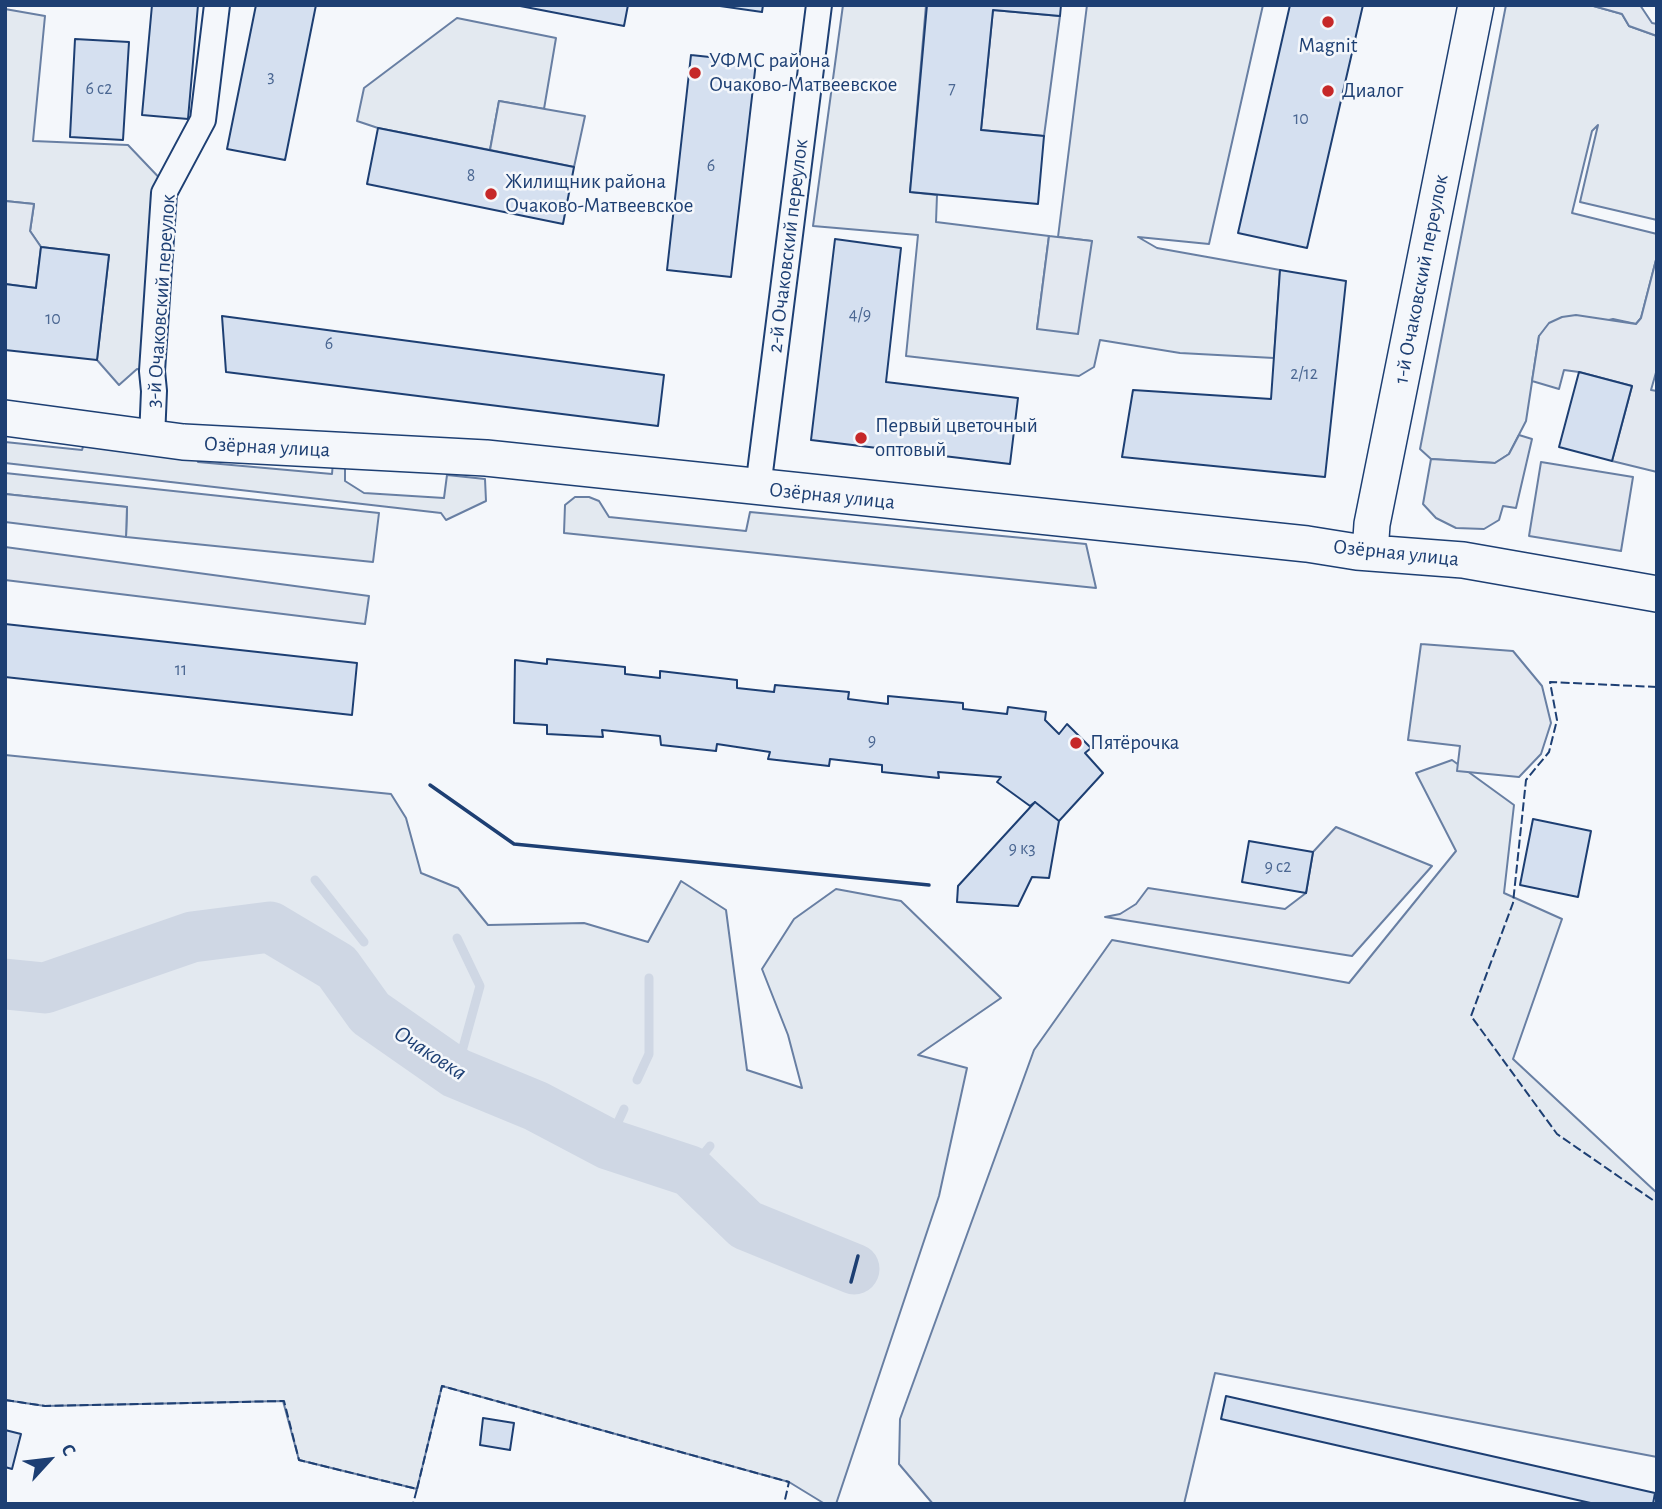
<!DOCTYPE html>
<meta charset="utf-8">
<style>
body{margin:0}
#map{position:relative;width:1662px;height:1509px;overflow:hidden;background:#f4f7fb;font-family:"Alegreya Sans",sans-serif}
canvas{display:block}
.frame{position:absolute;inset:0;border:7px solid #1d3f73;pointer-events:none}
.north{position:absolute;left:14px;top:1425px;width:70px;height:70px;-webkit-text-stroke:5px #f4f7fb;paint-order:stroke;rotate:63deg;font-size:19px;font-weight:700;line-height:28px;text-align:center;color:#1d3f73}
.north::after{content:'';display:block;margin:auto;width:24px;height:32px;background:#1d3f73;clip-path:polygon(50% 0,100% 100%,50% 72%,0 100%)}
</style>
<div id="map">
<canvas width="1662" height="1509"></canvas>
<div class="frame"></div>
<div class="north">С</div>
</div>
<script>
const g = document.querySelector('canvas').getContext('2d');
g.lineJoin = 'round';
function paint(path, color) { g.fillStyle = color; g.fill(path, 'evenodd'); }
const poly = rows => new Path2D(rows.map(r => 'M' + r).join(''));
function strokePath(path, color, width, dash) { g.strokeStyle = color; g.lineWidth = width; g.lineCap = dash ? 'butt' : 'round'; g.setLineDash(dash || []); g.stroke(path); }
function write(font, color, halo, rows, align = 'center') {
  g.font = font + ' "Alegreya Sans",sans-serif'; g.lineWidth = 5; g.setLineDash([]); g.textBaseline = 'middle'; g.strokeStyle = halo; g.fillStyle = color; for (const [text, x, y, turn = 0] of rows) {
    g.save(); g.translate(x, y); g.rotate((+turn || 0) * Math.PI / 180); g.textAlign = isNaN(turn) ? turn : align; if (halo) g.strokeText(text, 0, 0); g.fillText(text, 0, 0); g.restore();
  }
}
const green = poly([
 [843,5,926,5,910,192,937,195,936,222,1049,236,1037,329,1092,241,1058,237,1087,5,1263,5,1209,244,1138,237,1157,248,1280,270,1274,358,1180,353,1100,340,1094,367,1079,376,906,356,918,235,813,226,843,5],
 [1506,5,1590,5,1622,14,1629,26,1657,36,1657,220,1580,202,1598,125,1592,131,1572,213,1657,234,1657,256,1641,318,1636,324,1613,319,1539,336,1526,421,1509,454,1495,463,1431,459,1420,449,1506,5],
 [5,9,45,16,33,141,128,145,168,187,152,371,137,369,119,385,97,360,109,255,41,247,30,231,34,204,5,201,5,9],
 [457,18,556,38,544,109,499,101,490,150,378,128,357,121,364,88,457,18],
 [86,437,194,450,198,462,332,474,333,462,345,460,345,481,364,493,444,498,447,475,485,479,486,501,446,520,441,513,5,463,5,442,82,450,86,437],
 [5,473,379,513,373,562,126,537,127,507,5,494,5,473],
 [575,497,589,497,599,501,609,517,746,531,750,512,1086,544,1096,588,564,533,565,505,575,497],
 [5,755,391,794,406,818,421,873,458,888,488,925,584,923,648,942,681,881,726,910,747,1070,802,1088,788,1035,762,969,794,919,836,889,901,901,1001,998,918,1055,967,1068,939,1196,836,1504,825,1504,789,1482,442,1386,417,1489,299,1460,283,1401,45,1406,5,1400,5,755],
 [1452,760,1514,805,1504,893,1562,919,1513,1059,1657,1193,1657,1457,1215,1373,1184,1504,933,1504,899,1464,900,1419,1034,1050,1112,940,1349,983,1456,851,1416,773,1452,760]
]);
const parking = poly([
 [1590,5,1640,5,1652,23,1657,24,1657,36,1629,26,1622,14,1590,5],
 [993,10,1060,16,1044,136,981,130,993,10],
 [499,101,585,116,574,167,490,150,499,101],
 [5,201,34,204,30,231,41,247,36,288,5,284,5,201],
 [1049,236,1092,241,1078,334,1037,329,1049,236],
 [1657,256,1657,369,1651,390,1657,391,1657,472,1612,461,1632,386,1579,372,1564,370,1559,389,1532,381,1539,336,1549,323,1562,317,1576,315,1636,324,1641,318,1657,256],
 [1519,435,1532,439,1516,508,1503,506,1499,520,1484,529,1456,528,1436,518,1423,504,1431,459,1495,463,1509,454,1519,435],
 [1541,462,1633,477,1621,551,1529,536,1541,462],
 [5,494,127,507,126,537,5,522,5,494],
 [5,547,369,596,365,624,5,580,5,547],
 [1421,644,1513,651,1542,686,1551,723,1541,754,1519,777,1457,771,1460,746,1408,740,1421,644],
 [1336,827,1432,866,1352,956,1105,917,1120,914,1136,904,1148,888,1285,909,1306,893,1313,852,1336,827]
]);
const stream = poly([
 [315,880,364,942],
 [456,1073,480,986,457,938],
 [637,1080,649,1054,649,978],
 [608,1144,624,1109],
 [690,1171,710,1146]
]);
const river = poly([
 [5,984,45,988,192,937,270,927,337,967,370,1013,456,1073,536,1106,608,1144,690,1171,746,1225,854,1269]
]);
const building = poly([
 [152,5,198,5,188,119,142,115,152,5],
 [256,5,316,5,285,160,227,149,256,5],
 [515,5,628,5,624,26,515,5],
 [713,5,763,5,762,12,713,5],
 [927,5,1061,5,1060,16,993,10,981,130,1044,136,1038,204,910,192,927,5],
 [1290,5,1363,5,1307,248,1238,233,1290,5],
 [75,39,129,42,123,140,70,137,75,39],
 [691,55,756,62,731,277,667,270,691,55],
 [378,128,574,167,563,224,367,184,378,128],
 [835,239,901,248,886,382,1018,398,1010,464,811,440,835,239],
 [41,247,109,255,97,360,5,350,5,284,36,288,41,247],
 [1280,270,1346,281,1325,477,1122,457,1133,390,1271,399,1280,270],
 [222,316,664,375,658,426,226,372,222,316],
 [1579,372,1632,386,1612,461,1559,447,1579,372],
 [5,624,357,663,352,715,5,677,5,624],
 [547,659,625,667,625,674,660,678,660,671,737,680,737,688,774,692,775,685,849,692,848,699,888,704,888,696,963,703,963,709,1007,714,1008,707,1046,712,1045,720,1059,734,1067,724,1091,748,1085,753,1103,773,1059,821,1035,802,1030,806,997,782,1001,777,938,772,939,778,882,772,882,765,830,759,829,766,768,759,770,752,717,744,716,751,661,745,660,736,602,730,603,737,547,734,547,725,514,723,515,660,547,664,547,659],
 [1035,802,1059,821,1049,878,1032,877,1018,906,957,902,958,886,1035,802],
 [1533,819,1591,831,1578,897,1520,885,1533,819],
 [1249,841,1313,852,1306,893,1242,882,1249,841],
 [1226,1396,1655,1493,1653,1504,1595,1504,1221,1419,1226,1396],
 [483,1418,514,1423,510,1450,480,1445,483,1418],
 [5,1430,21,1434,12,1469,5,1467,5,1430]
]);
const street = poly([
 [152,438,154,391,152,371,164,193,203,120,217,5],
 [758,488,819,5]
]);
const secondary = poly([
 [5,418,183,442,486,458,1307,544,1357,552,1463,560,1657,594],
 [1370,553,1372,524,1476,5]
]);
const fence = poly([
 [1657,687,1550,682,1557,720,1549,752,1526,780,1513,903,1471,1016,1557,1134,1657,1203],
 [5,1400,45,1406,284,1401,299,1460,417,1489,413,1504],
 [417,1489,442,1386,789,1482,784,1504]
]);
const wall = poly([
 [430,785,514,844,929,885],
 [851,1282,858,1256]
]);
const markers = [
 [1328,22,7,"#c62828"],
 [695,73,7,"#c62828"],
 [1328,91,7,"#c62828"],
 [491,194,7,"#c62828"],
 [861,438,7,"#c62828"],
 [1076,743,7,"#c62828"]
];
const numberNames = [
 ["3",271,77],
 ["6 с2",99,89],
 ["7",952,89],
 ["10",1301,119],
 ["6",711,166],
 ["8",471,176],
 ["4/9",860,315],
 ["10",53,319],
 ["6",329,344],
 ["2/12",1304,374],
 ["11",181,670],
 ["9",872,741],
 ["9 к3",1022,849],
 ["9 с2",1278,867]
];
const poiNames = [
 ["Magnit",1328,46,"center"],
 ["УФМС района",709,61],
 ["Очаково-Матвеевское",709,85],
 ["Диалог",1342,91],
 ["Жилищник района",505,182],
 ["Очаково-Матвеевское",505,206],
 ["Первый цветочный",875,426],
 ["оптовый",875,450],
 ["Пятёрочка",1090,743]
];
const streetNames = [
 ["2-й Очаковский переулок",788,246,-83],
 ["1-й Очаковский переулок",1421,279,-79],
 ["3-й Очаковский переулок",161,301,-86],
 ["Озёрная улица",267,447,3],
 ["Озёрная улица",832,496,6],
 ["Озёрная улица",1396,553,6]
];
const waterNames = [
 ["Очаковка",430,1053,33]
];
paint(green, '#e3e9f0');
strokePath(green, '#687fa3', 2);
paint(parking, '#e3e8f0');
strokePath(parking, '#687fa3', 2);
strokePath(stream, '#cfd7e4', 9);
strokePath(river, '#cfd7e4', 51);
paint(building, '#d5e0f0');
strokePath(building, '#1d3f73', 2);
strokePath(street, '#1d3f73', 28);
strokePath(secondary, '#1d3f73', 38);
strokePath(street, '#f4f7fb', 24);
strokePath(secondary, '#f4f7fb', 35);
strokePath(fence, '#1d3f73', 2, [9, 3.5]);
strokePath(wall, '#1d3f73', 3.5);
for (const [x, y, r, color] of markers) { const dot = new Path2D(); dot.arc(x, y, r, 0, 2 * Math.PI); g.fillStyle = color; g.fill(dot); strokePath(dot, '#f4f7fb', 2.5); }
write('18px', '#4b6792', null, numberNames);
write('21px', '#1d3f73', '#f4f7fb', poiNames, 'left');
write('21px', '#1d3f73', '#f4f7fb', streetNames);
write('italic 23px', '#1d3f73', '#f4f7fb', waterNames);
</script>
